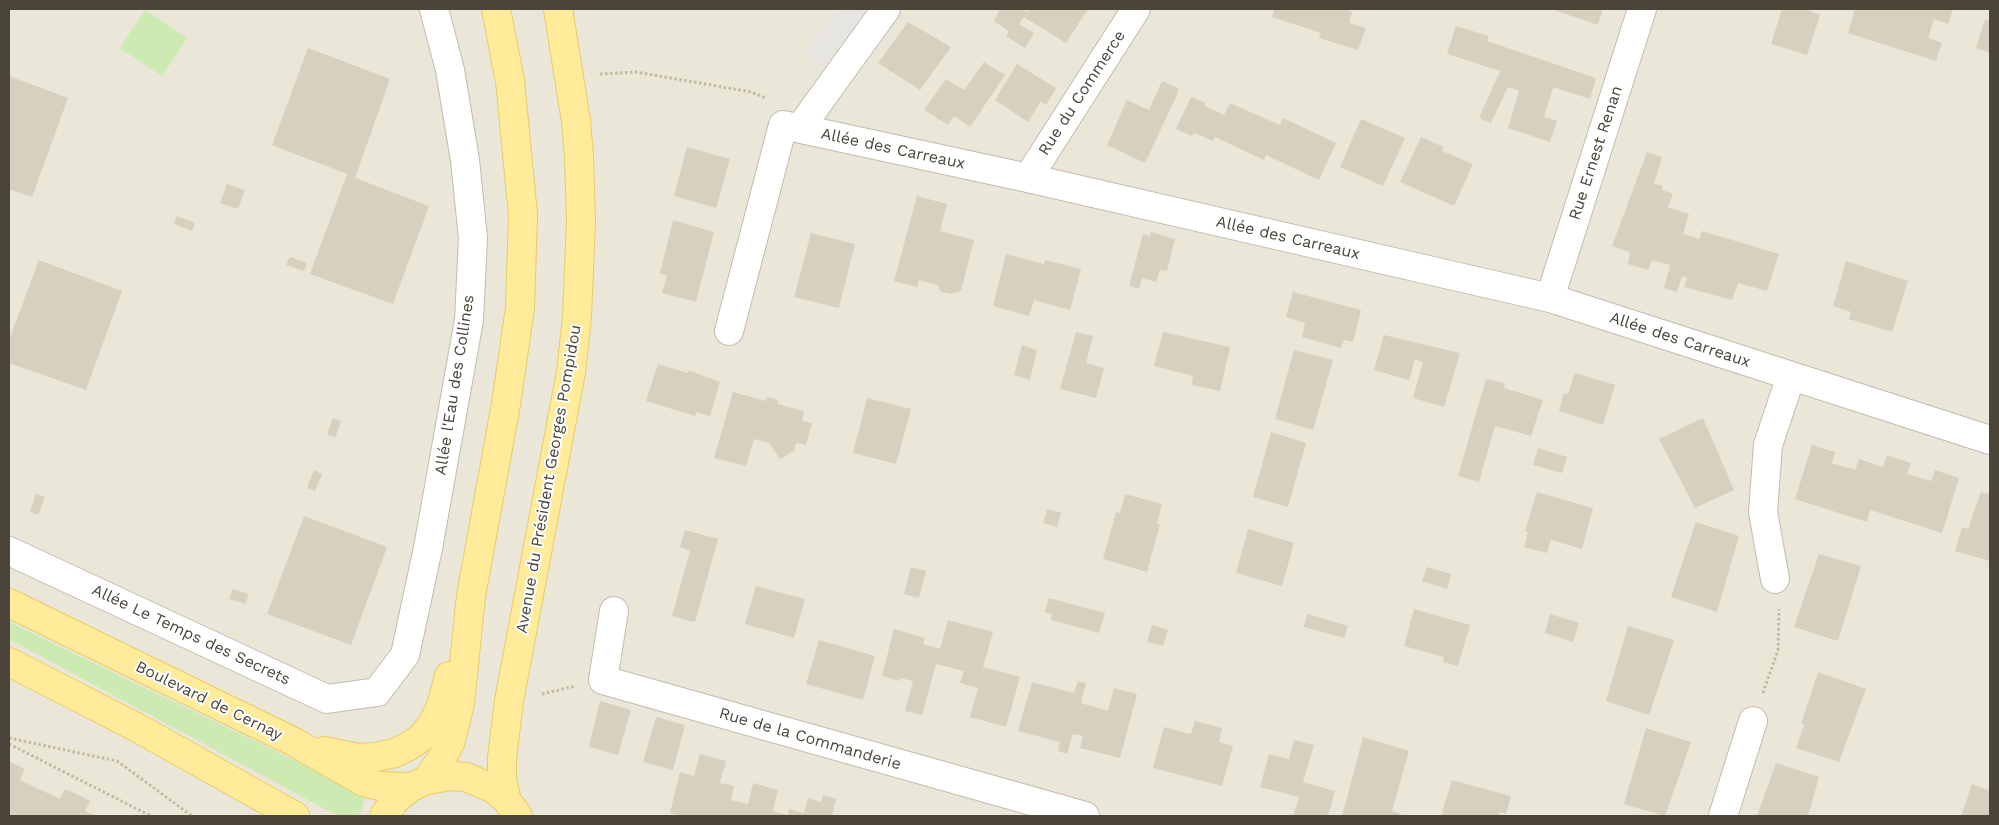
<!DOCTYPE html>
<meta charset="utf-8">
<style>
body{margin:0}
#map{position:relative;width:1999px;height:825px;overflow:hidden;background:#f6f3ea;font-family:"Work Sans",sans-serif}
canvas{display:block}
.frame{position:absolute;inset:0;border:10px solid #4a4538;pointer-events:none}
</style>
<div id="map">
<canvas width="1999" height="825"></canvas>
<div class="frame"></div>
</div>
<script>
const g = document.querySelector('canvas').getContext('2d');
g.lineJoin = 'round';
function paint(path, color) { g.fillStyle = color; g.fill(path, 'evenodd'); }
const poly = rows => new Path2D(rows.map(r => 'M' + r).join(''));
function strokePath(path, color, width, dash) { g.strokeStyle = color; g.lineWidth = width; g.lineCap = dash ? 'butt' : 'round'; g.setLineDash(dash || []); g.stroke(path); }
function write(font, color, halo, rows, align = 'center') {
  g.font = font + ' "Work Sans",sans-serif'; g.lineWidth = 4; g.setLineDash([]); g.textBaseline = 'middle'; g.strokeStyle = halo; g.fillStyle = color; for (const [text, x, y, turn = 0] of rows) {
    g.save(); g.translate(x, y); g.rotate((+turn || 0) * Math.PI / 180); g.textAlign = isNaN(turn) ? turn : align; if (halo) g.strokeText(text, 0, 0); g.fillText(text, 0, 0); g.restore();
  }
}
const residential = poly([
 [9,9,1990,9,1990,816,9,816]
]);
const green = poly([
 [145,10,187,38,162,76,120,48],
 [9,622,366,795,359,816,338,816,9,639]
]);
const parking = poly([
 [838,9,867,9,823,68,804,55]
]);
const building = poly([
 [996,9,1022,9,1027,12,1030,9,1088,9,1066,43,1024,17,1019,24,1034,33,1025,48,1006,36,1009,31,994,21,999,11],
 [1274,9,1344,9,1352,12,1349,23,1366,28,1358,50,1319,38,1321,33,1272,17],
 [1551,9,1603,9,1598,25],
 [1782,9,1805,9,1820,15,1807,55,1771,44],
 [1855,9,1953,9,1948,24,1934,19,1928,38,1942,43,1936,61,1848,33],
 [1985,19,1990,21,1990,53,1976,48],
 [908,22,951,47,920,90,878,63],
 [1456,26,1489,36,1487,41,1596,78,1590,99,1553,87,1544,117,1557,121,1550,142,1508,128,1519,91,1508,87,1491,123,1479,118,1500,71,1447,54],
 [308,48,390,79,355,178,429,206,393,304,310,274,347,174,272,145],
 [984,62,1005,75,970,127,954,116,948,125,924,110,946,79,964,90],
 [1017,64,1056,88,1046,105,1041,101,1028,122,995,100],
 [9,76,68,98,32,197,9,189],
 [1162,81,1178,88,1177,95,1145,163,1107,145,1127,100,1149,110],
 [1191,97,1206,103,1204,106,1224,115,1230,103,1280,125,1283,118,1336,143,1319,180,1266,155,1264,160,1215,137,1213,141,1194,133,1192,136,1176,129],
 [1361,119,1405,138,1383,186,1340,167],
 [1421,137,1444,147,1442,151,1473,164,1454,206,1400,182],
 [687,147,730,159,716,208,674,196],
 [1647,152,1662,157,1654,184,1663,186,1662,190,1673,194,1668,207,1689,214,1683,234,1699,239,1702,231,1779,254,1767,291,1738,283,1732,300,1684,287,1687,278,1682,276,1677,292,1664,288,1670,265,1652,260,1648,270,1628,264,1630,252,1612,246],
 [227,184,245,190,238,209,220,203],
 [917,196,947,204,940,231,974,240,961,291,951,294,941,292,937,285,919,280,917,287,894,281],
 [177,216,195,223,192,231,174,224],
 [673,220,714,232,696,302,662,293,667,276,660,273],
 [1151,232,1175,239,1167,271,1160,270,1156,282,1142,278,1139,289,1129,286,1143,234,1150,236],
 [811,233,855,244,839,308,794,297],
 [1006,254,1044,264,1045,260,1081,269,1070,310,1034,300,1029,316,993,306],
 [290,257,307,263,304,271,286,265],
 [39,260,122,291,86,390,9,363,9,340],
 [1846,261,1908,281,1892,332,1849,319,1851,312,1833,306],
 [1293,292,1361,310,1353,342,1344,340,1341,348,1302,337,1305,323,1286,317],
 [1076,332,1093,336,1086,363,1104,368,1096,398,1060,389],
 [1163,332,1230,347,1220,391,1192,385,1193,376,1154,366],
 [1384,335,1460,353,1444,407,1413,398,1423,362,1415,359,1409,380,1374,370],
 [1022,345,1037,350,1030,380,1014,375],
 [1294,350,1333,360,1313,430,1275,419],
 [658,364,688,373,688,370,720,382,710,416,696,412,695,416,646,401],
 [1575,373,1615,385,1603,425,1559,411,1564,393,1568,394],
 [1486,379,1505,383,1504,388,1543,400,1531,436,1495,426,1479,482,1458,476],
 [733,392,766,401,767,397,772,398,778,400,777,404,804,411,802,421,812,423,806,445,796,443,794,451,780,459,769,443,754,439,746,466,714,458],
 [867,398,911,409,896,464,853,453],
 [333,418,341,421,335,438,327,434],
 [1703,418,1734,490,1695,508,1659,439],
 [1271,432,1306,443,1288,507,1253,497],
 [1812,445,1835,452,1832,463,1855,470,1859,459,1883,467,1887,455,1911,463,1907,474,1931,481,1935,470,1959,478,1942,533,1870,510,1867,522,1795,499],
 [1538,448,1567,457,1562,473,1533,465],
 [314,470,322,474,315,491,307,488],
 [1537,492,1593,508,1582,549,1551,540,1547,553,1524,547,1528,532,1525,531],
 [1981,492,1990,494,1990,561,1955,551,1962,527,1968,529],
 [36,494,45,497,38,515,30,511],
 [1125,494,1162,504,1157,524,1160,524,1147,572,1103,559,1116,512,1120,513],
 [1047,509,1061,513,1057,527,1043,523],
 [304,516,387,547,351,645,267,614],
 [1696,522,1739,536,1717,612,1671,597],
 [1248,529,1294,543,1282,586,1236,573],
 [685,530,718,539,695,622,672,616,690,551,680,547],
 [1819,554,1861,566,1838,641,1794,627],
 [911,567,926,571,919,598,904,594],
 [1427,567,1451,574,1447,589,1422,581],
 [756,586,805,599,794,638,745,624],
 [233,589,249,594,245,604,229,599],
 [1049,598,1105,613,1099,633,1051,620,1052,614,1045,612],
 [1414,609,1470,625,1458,666,1443,662,1444,657,1404,646],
 [1307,614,1348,626,1344,638,1304,627],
 [1550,614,1579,623,1573,642,1545,633],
 [948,620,993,632,983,667,1020,677,1006,727,970,717,978,688,960,683,964,671,936,664,922,715,905,711,913,681,900,678,899,681,882,676,894,629,925,638,923,644,940,649],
 [1152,625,1168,630,1163,646,1147,642],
 [1628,626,1674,640,1649,715,1606,701],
 [819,640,875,656,863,700,806,684],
 [1818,672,1866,689,1839,762,1796,748,1804,725,1801,724],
 [1078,681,1086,683,1081,703,1108,711,1114,688,1137,694,1120,758,1080,748,1083,736,1073,734,1067,754,1058,751,1060,742,1018,731,1032,682,1074,693],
 [600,701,631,710,618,755,589,747],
 [656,717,685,725,673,770,643,762],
 [1195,721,1222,728,1219,742,1233,746,1222,786,1153,768,1164,727,1191,734],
 [1646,728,1691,742,1665,816,1624,804],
 [1363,737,1409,751,1392,811,1401,814,1400,816,1342,816],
 [1294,740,1314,745,1303,782,1335,791,1328,816,1293,816,1299,797,1260,787,1269,754,1289,759],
 [700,754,726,761,720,783,734,786,731,800,748,804,753,783,778,790,773,811,788,815,789,809,804,813,808,798,821,802,823,795,836,799,832,816,681,816,670,813,680,772,694,776],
 [9,761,25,769,20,780,60,799,65,789,83,797,90,801,85,811,96,816,9,816],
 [1776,763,1819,777,1808,816,1757,816],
 [1452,780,1511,796,1506,814,1500,812,1499,816,1441,816],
 [1972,784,1990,791,1990,816,1961,816]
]);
const path = poly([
 [600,74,636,72,751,92,766,98],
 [1763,693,1778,650,1779,609],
 [542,694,575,686],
 [9,738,117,761,192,816],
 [9,744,151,816]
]);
const minor = poly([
 [800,128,886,9],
 [1028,178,1136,9],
 [1550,298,1642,9],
 [729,331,783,125,1028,178,1550,298,1990,440],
 [9,551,327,699,377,692,405,655,428,548,469,320,473,238,465,160,450,70,434,9],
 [1775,579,1763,512,1768,445,1791,376],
 [614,611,603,680,1085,816],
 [1723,816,1753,721]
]);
const major = poly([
 [9,603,294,742,364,782,379,786,411,787],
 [9,662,136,727,295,816],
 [324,751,358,758,376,757,395,753,409,746,422,737,433,723,441,706,449,676],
 [427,780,442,758,450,743,460,703,471,596,506,404,520,308,523,215,510,81,496,9],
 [506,799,502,777,502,758,509,701,571,372,577,317,581,222,579,156,576,121,558,9],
 [384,816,395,800,411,787,427,780,451,776,466,777,494,789,506,799,518,816]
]);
const streetNames = [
 ["Rue du Commerce",1082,93,-57],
 ["Allée des Carreaux",893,149,12],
 ["Rue Ernest Renan",1596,153,-72],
 ["Allée des Carreaux",1288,238,13],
 ["Allée des Carreaux",1680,340,18],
 ["Allée l'Eau des Collines",455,385,-81],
 ["Avenue du Président Georges Pompidou",549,479,-80],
 ["Allée Le Temps des Secrets",191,635,25],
 ["Boulevard de Cernay",209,701,26],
 ["Rue de la Commanderie",810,739,16]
];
paint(residential, '#eae6d8');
paint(green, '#cceab2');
paint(parking, '#e7e5e2');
paint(building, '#d8d0bf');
strokePath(minor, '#c2bcac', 30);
strokePath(major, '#e8cc66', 30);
strokePath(path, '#c4ba9d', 3, [2.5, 2.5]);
strokePath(minor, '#fff', 28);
strokePath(major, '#ffeb9a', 28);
write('16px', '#4a4538', '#fff', streetNames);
</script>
